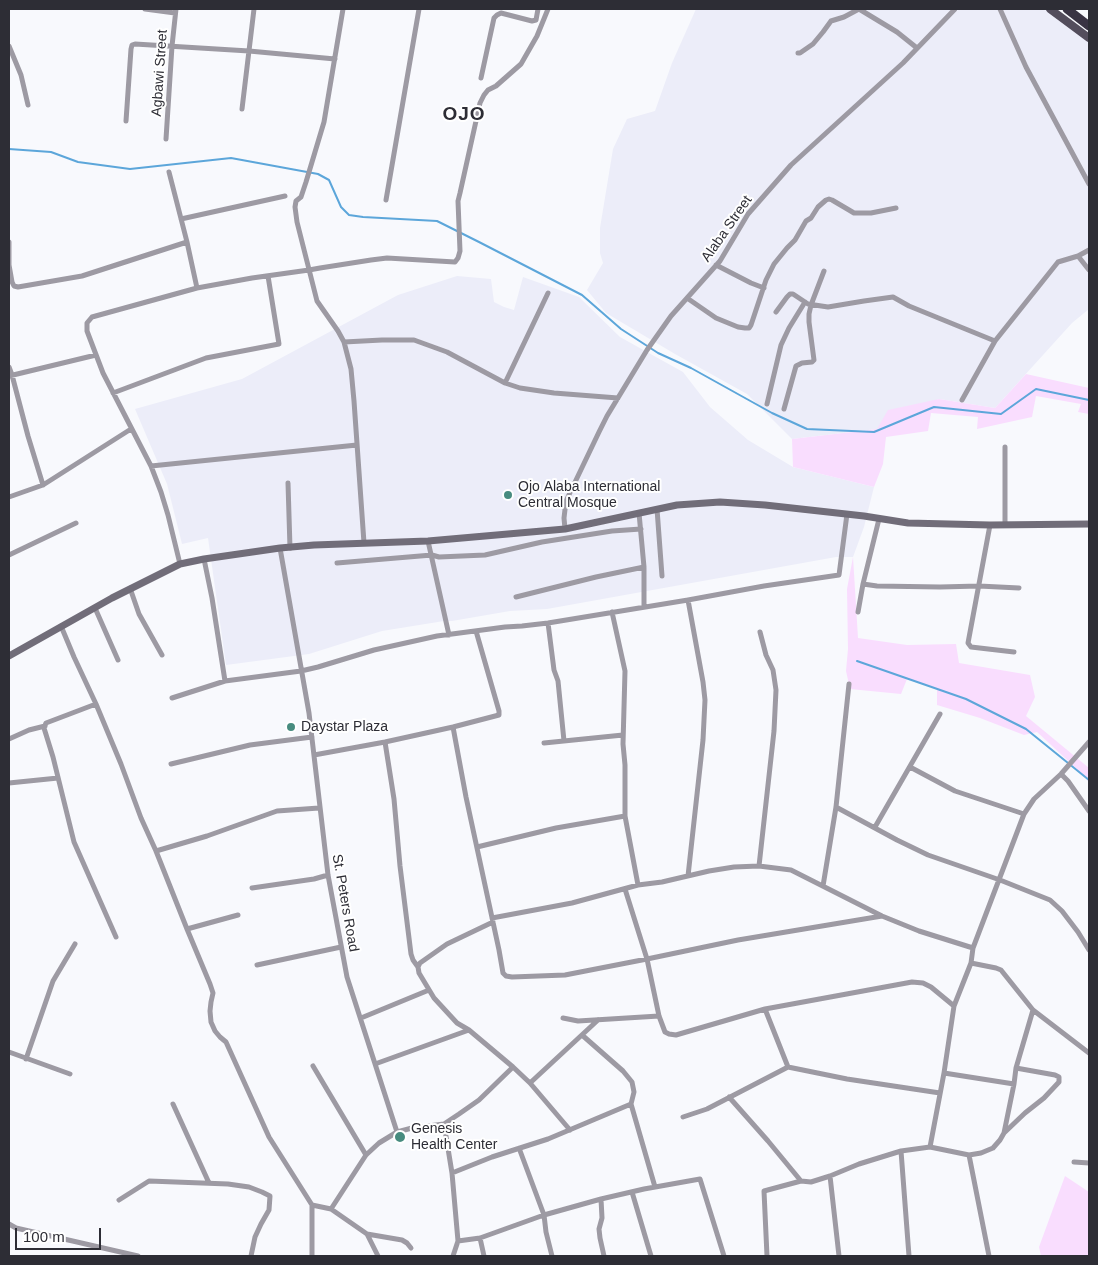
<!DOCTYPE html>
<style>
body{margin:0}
#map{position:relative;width:1098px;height:1265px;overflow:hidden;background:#f8f9fd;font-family:Arial,sans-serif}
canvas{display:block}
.frame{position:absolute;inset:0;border:10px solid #2d2d35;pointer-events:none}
.scale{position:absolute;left:15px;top:1228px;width:86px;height:22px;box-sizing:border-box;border:2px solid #2d2d35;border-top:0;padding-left:6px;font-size:15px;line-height:18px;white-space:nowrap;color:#2d2d35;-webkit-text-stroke:4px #fff;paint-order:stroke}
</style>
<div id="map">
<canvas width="1098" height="1265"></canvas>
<div class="frame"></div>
<div class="scale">100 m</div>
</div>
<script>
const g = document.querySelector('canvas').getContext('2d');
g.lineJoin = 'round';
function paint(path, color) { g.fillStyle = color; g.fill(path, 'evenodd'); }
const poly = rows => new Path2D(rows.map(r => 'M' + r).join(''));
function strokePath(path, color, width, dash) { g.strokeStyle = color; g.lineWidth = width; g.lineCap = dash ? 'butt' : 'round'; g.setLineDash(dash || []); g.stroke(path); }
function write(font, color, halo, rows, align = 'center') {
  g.font = font + ' Arial,sans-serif'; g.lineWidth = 4; g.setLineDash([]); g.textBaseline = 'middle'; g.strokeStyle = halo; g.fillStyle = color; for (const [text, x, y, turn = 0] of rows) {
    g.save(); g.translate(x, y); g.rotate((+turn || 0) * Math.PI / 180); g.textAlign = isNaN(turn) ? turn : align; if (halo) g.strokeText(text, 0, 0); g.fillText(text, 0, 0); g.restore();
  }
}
const built = poly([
 [696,9,1047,9,1089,42,1089,309,1072,323,995,408,939,399,877,429,792,439,747,394,675,354,606,313,587,290,603,263,600,253,600,228,613,149,627,119,655,111,672,63],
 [457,276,491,279,494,302,504,307,514,310,523,277,579,297,620,337,683,372,710,407,748,440,793,467,874,487,864,527,853,557,836,557,547,609,510,611,452,621,444,621,382,631,309,654,226,665,208,538,182,544,167,484,135,409,242,379,398,295]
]);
const green = poly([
 [1026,374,1089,388,1089,414,1078,412,1081,404,1036,396,1032,417,977,429,978,417,931,413,928,431,886,437,883,464,874,487,793,467,792,439,877,429,888,410,939,399,995,408],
 [853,557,858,638,907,645,956,644,959,663,1030,675,1035,697,1026,716,1089,768,1089,782,1078,770,1037,732,1024,735,980,718,937,705,937,689,907,679,901,694,850,689,846,671,848,649,847,589],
 [1065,1176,1089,1192,1089,1256,1041,1256,1039,1247]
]);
const stream = poly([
 [9,149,51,152,78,162,130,169,231,158,318,174,329,180,341,207,349,215,363,217,437,221,479,242,582,295,621,329,658,353,691,368,772,413,807,429,874,432,934,407,1001,414,1036,389,1089,400],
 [857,661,966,699,1026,729,1089,780]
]);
const street = poly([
 [145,9,175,13],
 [343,9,324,122,306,182,301,197,296,201,295,207,297,222,317,301,338,331,344,342,351,369,354,401,364,543],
 [1000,9,1026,67,1089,184],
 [9,46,21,75,28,105],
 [798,53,800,53,813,44,823,32,831,21,844,17,859,9,897,32,917,48],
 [481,78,494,18,497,15,501,13,532,21,536,20,538,9],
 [242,109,254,9],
 [126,121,131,49,132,45,135,44,249,51,335,59],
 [166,139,172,46,176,9],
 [169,172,187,242,197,288],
 [386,200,419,9],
 [181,219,285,196],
 [9,242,9,265,12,282,14,286,18,287,82,276,187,242],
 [1078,256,1089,270],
 [716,265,751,283,764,288],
 [687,298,716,318,738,327,745,328,749,328,751,325,766,280,774,264,787,248,795,240,806,221,811,218,818,207,826,200,829,199,832,200,849,210,854,213,871,213,896,208],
 [776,312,787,297,790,294,793,294,808,304,828,307,864,301,893,297,909,306,995,341],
 [344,342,382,340,414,340,447,352,505,383,520,388,554,393,618,398],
 [9,367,12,375,28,436,43,485],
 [9,376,96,355],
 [505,383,548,293],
 [113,393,206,358,279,344,268,276],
 [962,400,995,341,1058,262,1078,256,1089,250],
 [767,404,781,345,789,328,805,302],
 [784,409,796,366,802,363,812,362,814,360,809,322,809,314,811,305,824,271],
 [1005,447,1005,524],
 [151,466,357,445],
 [288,483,290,548],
 [9,497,43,485,131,429],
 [657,509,662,576],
 [639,513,644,567,644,607],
 [990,525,968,643,971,647,1014,652],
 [565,529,564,518,566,501,599,432,607,416,647,350,671,316,720,261,748,214,791,165,903,63,955,9],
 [428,541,449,635],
 [280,548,309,713,328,875,347,977,397,1132],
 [9,555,76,523],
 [204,559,212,598,225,681],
 [337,563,432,555,439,557,485,555,542,542,612,531,641,529],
 [180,564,168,515,161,492,151,466,103,373,87,331,87,323,92,317,197,288,252,278,309,270,320,268,371,260,387,258,455,262,458,258,460,251,458,201,460,193,480,103,484,95,488,90,496,86,521,64,537,36,548,9],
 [863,584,877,586,940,587,979,586,1019,588],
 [130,588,139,614,162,655],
 [516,597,596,577,644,567],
 [688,600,703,682,705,700,703,740,688,876],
 [95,608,118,660],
 [612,612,625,671,623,744,625,765,625,816,638,885],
 [858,612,863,584,879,519],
 [548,623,554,670,558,681,564,741],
 [61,626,74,657,96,704,121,764,141,818,156,851,187,929,210,984,213,993,211,1002,210,1011,211,1022,215,1031,220,1037,226,1042,269,1137,312,1205,312,1256],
 [172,698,225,681,301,671,318,667,374,650,437,636,505,627,522,626,548,623,688,600,764,586,839,575,847,514],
 [96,704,46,723,44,728,53,757,74,842,116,937],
 [453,727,466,797,499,950,503,973,506,976,512,977,565,975,647,959,738,940,882,916],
 [9,739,29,730,45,726],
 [385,742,394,799,400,866,411,954,413,960,418,967],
 [544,743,623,735],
 [314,755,385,742,453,727,499,715,499,711,476,631],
 [171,764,250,745,312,737],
 [910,767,955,791,1024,814],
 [1061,774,1068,781,1089,811],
 [9,783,58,778],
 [836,807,897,840,928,855,1000,880,1050,900,1062,911,1078,932,1089,950],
 [875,827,940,714],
 [477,847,556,828,625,816],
 [156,851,207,836,277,811,319,808],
 [759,866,774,731,776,690,773,670,766,655,760,632],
 [823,886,836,807,849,684],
 [252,888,314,879,328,875],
 [625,889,647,959,659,1016,665,1032,669,1034,676,1035,765,1009,912,982,923,983,931,987,954,1006],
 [492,918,572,903,638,885,662,882,709,871,734,867,759,866,791,870,882,916,919,931,973,948],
 [493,922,447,944,420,963,418,967,419,973,434,998,457,1023,469,1030,513,1067,530,1083,570,1130],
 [187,929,238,915],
 [971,963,996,968,1001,970,1033,1010,1089,1053],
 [257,965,341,947],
 [765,1009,788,1067],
 [361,1018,429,990],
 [563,1018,578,1021,659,1016],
 [582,1035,623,1071,632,1082,634,1092,631,1104,655,1187],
 [9,1052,70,1074],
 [26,1059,53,981,75,944],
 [375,1064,469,1030],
 [313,1066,366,1155],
 [944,1073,1014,1084],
 [530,1083,598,1020],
 [729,1097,768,1141,801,1181],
 [173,1104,209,1183],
 [683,1117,707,1109,788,1067,847,1079,940,1093],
 [444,1124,452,1173,458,1241,453,1256],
 [1004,1133,1014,1084,1016,1068,1033,1010],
 [930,1147,944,1073,954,1006,971,963,973,948,1024,814,1034,799,1061,774,1089,742],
 [519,1148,544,1215,546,1232,552,1256],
 [901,1151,909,1256],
 [969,1155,989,1256],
 [1074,1162,1089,1163],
 [452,1173,492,1157,548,1139,631,1104],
 [830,1176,839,1256],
 [632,1192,651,1256],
 [601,1199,602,1218,599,1229,600,1238,604,1256],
 [119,1200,149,1181,228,1184,249,1187,262,1192,270,1196,269,1210,261,1224,255,1237,251,1256],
 [312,1205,331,1209,367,1234,378,1256],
 [331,1209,366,1155,379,1143,397,1132,412,1128,444,1124,459,1114,479,1100,513,1067],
 [9,1224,16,1228,138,1256],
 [367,1234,402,1240,407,1243,411,1248],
 [480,1238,484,1256],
 [458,1241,480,1238,544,1215,601,1199,644,1189,700,1179,724,1256],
 [767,1256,764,1191,801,1181,811,1182,830,1176,859,1164,901,1151,930,1147,969,1155,981,1153,993,1148,1000,1140,1004,1133,1025,1113,1044,1098,1059,1082,1059,1077,1055,1075,1016,1068]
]);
const secondary = poly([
 [9,656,112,598,180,564,204,559,280,548,314,545,428,541,565,529,677,505,720,502,765,505,864,516,908,523,990,525,1089,524]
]);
const primary = poly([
 [1050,9,1089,38]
]);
const highway = poly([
 [1067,9,1089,26]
]);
const markers = [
 [508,495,5,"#478b7f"],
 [291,727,5,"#478b7f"],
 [400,1137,6,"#478b7f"]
];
const streetNames = [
 ["Agbawi Street",160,73,-86],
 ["Alaba Street",727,229,-55],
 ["St. Peters Road",345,903,80]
];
const poiNames = [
 ["Ojo Alaba International",518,487],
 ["Central Mosque",518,503],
 ["Daystar Plaza",301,727],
 ["Genesis",411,1129],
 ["Health Center",411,1145]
];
const districtNames = [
 ["OJO",464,115]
];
paint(built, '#ecedf9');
paint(green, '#f9ddfe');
strokePath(stream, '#5ca6da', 2);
strokePath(street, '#9d9aa3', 5);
strokePath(secondary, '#716d79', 7);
strokePath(primary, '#534d5c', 8);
strokePath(highway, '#393343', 9);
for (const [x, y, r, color] of markers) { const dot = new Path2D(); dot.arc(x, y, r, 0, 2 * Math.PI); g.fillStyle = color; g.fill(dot); strokePath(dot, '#fff', 2); }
write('14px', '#2d2d35', '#fff', streetNames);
write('14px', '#2d2d35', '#fff', poiNames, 'left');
g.letterSpacing = '1px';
write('bold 19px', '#2d2d35', '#fff', districtNames);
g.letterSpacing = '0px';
</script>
